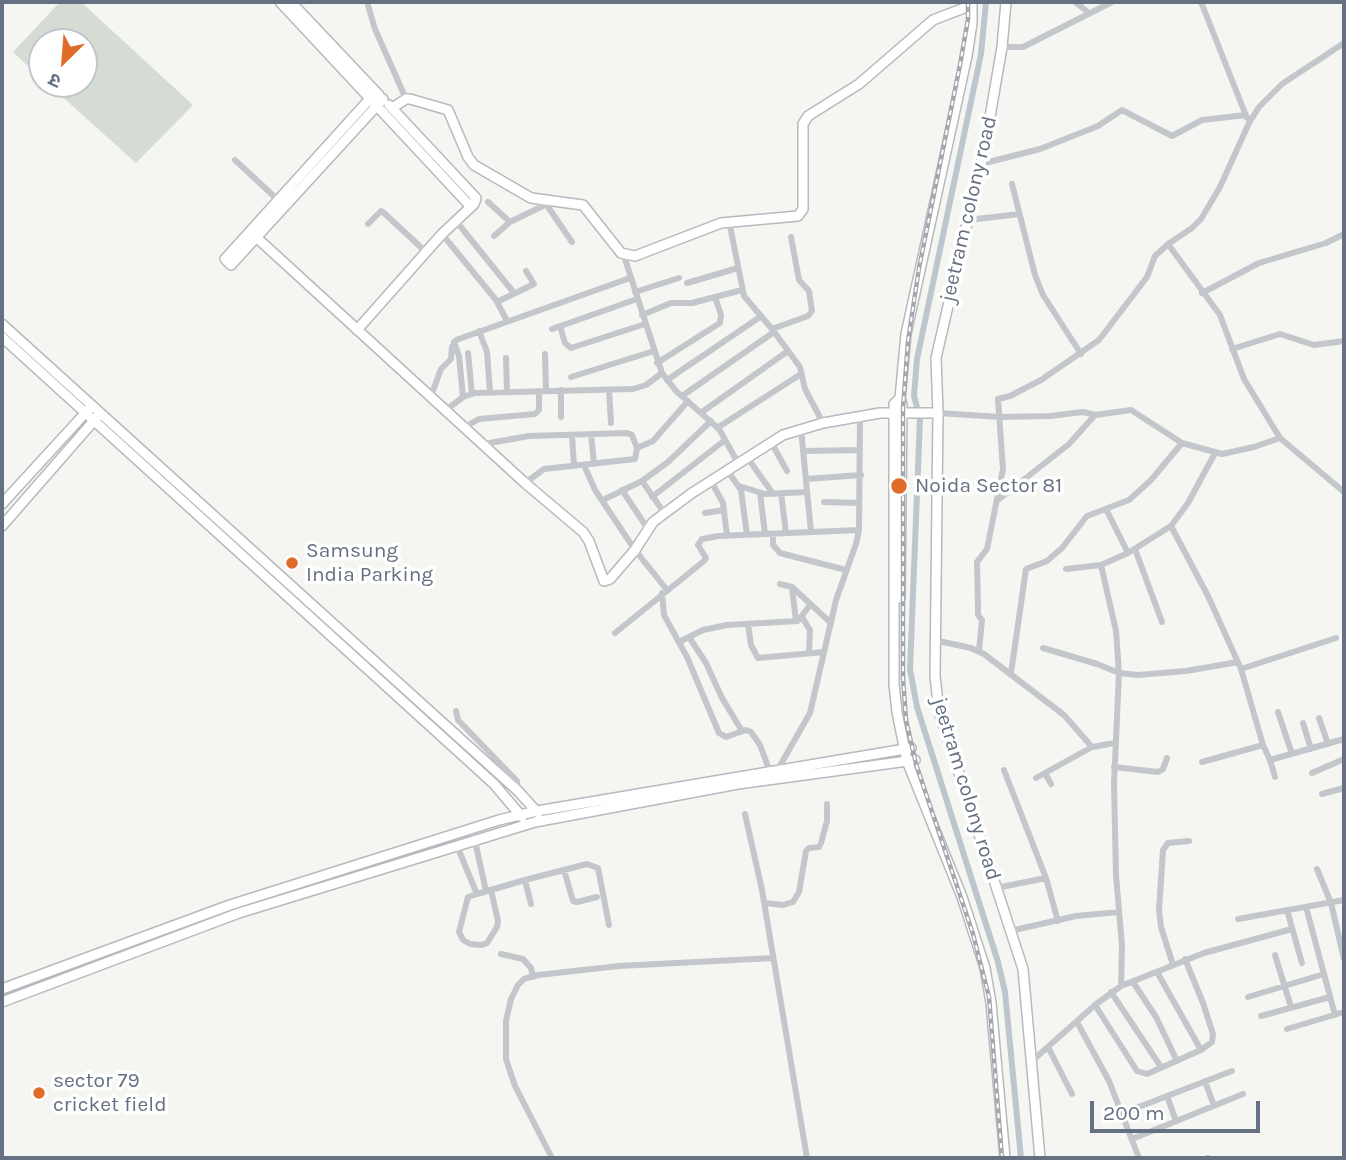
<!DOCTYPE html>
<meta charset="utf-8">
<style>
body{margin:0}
#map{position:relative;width:1346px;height:1160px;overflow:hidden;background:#f5f5f2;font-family:Karla,"Noto Sans Devanagari",sans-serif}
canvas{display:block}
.frame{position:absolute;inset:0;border:4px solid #657182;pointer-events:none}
.north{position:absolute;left:28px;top:28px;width:70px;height:70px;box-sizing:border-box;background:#fff;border:2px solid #c1c6cd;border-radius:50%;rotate:205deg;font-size:19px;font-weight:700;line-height:28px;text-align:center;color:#657182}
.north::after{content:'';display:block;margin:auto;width:24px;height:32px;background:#df6c28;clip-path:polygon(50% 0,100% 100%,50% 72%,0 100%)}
.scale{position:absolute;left:1090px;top:1101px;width:170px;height:32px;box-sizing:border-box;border:4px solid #657182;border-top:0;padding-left:9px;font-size:21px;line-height:24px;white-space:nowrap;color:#657182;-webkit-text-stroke:5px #fff;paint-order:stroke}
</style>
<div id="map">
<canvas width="1346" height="1160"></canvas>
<div class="frame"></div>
<div class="north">उ</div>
<div class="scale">200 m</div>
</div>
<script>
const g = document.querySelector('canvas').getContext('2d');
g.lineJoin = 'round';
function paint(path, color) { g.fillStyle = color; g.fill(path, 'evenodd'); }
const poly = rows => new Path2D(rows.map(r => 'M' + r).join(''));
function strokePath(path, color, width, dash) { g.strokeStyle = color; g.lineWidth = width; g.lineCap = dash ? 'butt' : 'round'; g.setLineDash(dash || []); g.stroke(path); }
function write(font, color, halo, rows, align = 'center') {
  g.font = font + ' Karla,sans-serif'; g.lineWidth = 7; g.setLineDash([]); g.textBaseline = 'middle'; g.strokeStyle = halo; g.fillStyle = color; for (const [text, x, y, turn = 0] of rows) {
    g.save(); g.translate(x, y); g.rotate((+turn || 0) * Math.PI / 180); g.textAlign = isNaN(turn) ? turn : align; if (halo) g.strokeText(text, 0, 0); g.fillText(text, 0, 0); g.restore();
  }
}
const green = poly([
 [60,2,81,2,193,105,136,163,48,84,84,84,84,42,42,42,42,79,13,52]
]);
const canal = poly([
 [986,2,981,54,917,359,914,396,920,418,910,669,917,707,998,962,1005,992,1021,1158]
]);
const street = poly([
 [367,2,375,29,406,99],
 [1075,2,1089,13],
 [1201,2,1247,118],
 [1002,47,1023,47,1112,2],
 [235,160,278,200],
 [981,164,1040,149,1098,126,1122,110,1172,136,1202,120,1246,115],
 [1012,184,1035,275,1043,295,1081,354],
 [488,202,510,222],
 [546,204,572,242],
 [968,220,1020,214],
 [456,221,514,293],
 [729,221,744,296,772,329,800,367,805,389,823,423],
 [368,224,381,211,384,213,426,252],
 [442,234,496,300,507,321],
 [494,236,510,222,545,205,549,200],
 [1168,244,1220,315,1244,379,1280,438],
 [624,256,662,373,676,391,719,429,738,463],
 [687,283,738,268],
 [635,292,679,278],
 [1202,293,1259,263,1326,243,1344,234],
 [497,302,534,284,526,271],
 [642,315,671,303,692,303,742,290],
 [560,326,565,343,571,348,645,324],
 [552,329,637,299],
 [772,329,808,316,812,311,809,291,799,280,791,237],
 [479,331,487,352,490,392],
 [454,342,459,356,463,397],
 [1232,349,1280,334,1314,345,1344,341],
 [468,353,472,394],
 [545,354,546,390],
 [506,358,507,391],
 [657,363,720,323,721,315,715,297],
 [571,377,654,351],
 [667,380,760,317],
 [609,390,611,423],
 [431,396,441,369,451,359,452,347,456,340,630,278],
 [682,396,774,332],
 [446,410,463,397,475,393,633,389,646,385,662,373],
 [702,412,788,351],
 [938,413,1000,417,1050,416,1083,412,1095,415,1131,410,1182,443,1222,454,1254,447,1280,438,1344,492],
 [561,417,561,390],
 [465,427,479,419,535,414,539,410,539,391],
 [717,428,801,374],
 [801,429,811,532],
 [591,434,594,464],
 [572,435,574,466],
 [771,442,787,471],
 [484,444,529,436,627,433,632,435,637,448,635,459,544,469,525,483],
 [637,448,653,441,688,401],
 [803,451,860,450],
 [747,457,773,494],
 [584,465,595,490,635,550,667,590],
 [727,470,741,490,747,535],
 [806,479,861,475],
 [711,481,723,503,727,536],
 [739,486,765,494,807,492],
 [622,490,648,529],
 [760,493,765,534],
 [781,493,786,533],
 [652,497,725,440],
 [603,500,642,481],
 [998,500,1069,444,1095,415],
 [824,502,859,503],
 [1106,509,1128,553,1171,526,1188,503,1215,453],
 [705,513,724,510],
 [665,514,642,481,668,462,711,421],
 [1171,526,1208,596,1241,669,1263,745,1270,760,1344,739],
 [773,534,773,545,780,553,846,570],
 [1135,549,1162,622],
 [1101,565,1116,631,1119,673,1114,784,1116,875,1122,946,1121,986],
 [1066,569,1101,565,1128,553],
 [780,584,792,587,831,623],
 [792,588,796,621],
 [662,593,664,615,687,657,719,733,726,737,746,730,751,732,760,745,770,772],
 [802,617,810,630,809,652],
 [748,624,751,645,758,658,824,652],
 [615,633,704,561,706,558,698,545,702,539,718,536,859,530],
 [689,637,706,663,722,698,742,731],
 [934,640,971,648,984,654,1064,715,1092,747,1115,743],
 [679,642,703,630,727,625,798,621,810,605],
 [1043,648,1097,664,1119,673,1138,675,1186,671,1238,662],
 [979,651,982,620,978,615,978,607,977,562,987,549,1003,469,998,399,1010,396,1041,380,1099,340,1147,277,1155,256,1168,244,1192,228,1201,219,1220,187,1249,123,1259,107,1282,84,1344,43],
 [1241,669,1336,638],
 [1011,673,1026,569,1047,561,1062,548,1087,516,1129,500,1151,480,1182,443],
 [456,711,458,720,517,781,518,791],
 [1278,712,1292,754],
 [1319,718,1328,744],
 [1303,723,1311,749],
 [1270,760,1275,777],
 [1202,762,1263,745],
 [1114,767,1158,772,1163,769,1167,758],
 [1004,770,1046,878,1058,921],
 [777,771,810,713,836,600,856,544,859,530,860,417],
 [1045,773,1051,784],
 [1312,773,1344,759],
 [1036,778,1092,747],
 [1322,794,1344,788],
 [745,814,762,890,807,1158],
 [475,841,486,891],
 [457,846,477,894],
 [1317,869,1331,903,1344,959],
 [564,870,573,901,577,902,597,897],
 [525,880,531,904],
 [996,888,1046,878],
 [491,890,498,921,497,927,487,943,482,945,470,944,463,940,459,932,468,897,477,894,525,880,587,864,598,868,609,925],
 [765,903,783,905,793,902,799,892,806,851,809,848,819,847,821,843,827,821,827,804],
 [1306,907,1335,1015],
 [1287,910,1302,963],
 [1238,919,1344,900],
 [1010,931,1076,916,1119,912],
 [501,954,523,959,531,968,533,977],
 [1275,955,1291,1007],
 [1185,959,1203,1003,1213,1034,1212,1042,1201,1050],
 [1173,965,1161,927,1159,910,1163,850,1168,843,1189,841],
 [1133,982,1156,1017,1177,1061],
 [1111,992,1161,1067],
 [1248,997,1324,974],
 [1095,1005,1137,1071,1147,1074,1201,1050,1157,972],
 [1261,1016,1330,997],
 [1077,1022,1109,1081,1139,1158],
 [1287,1029,1344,1012],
 [1048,1047,1072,1094],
 [1032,1061,1095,1005,1121,986,1204,953,1292,929],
 [1205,1081,1214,1106],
 [1167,1096,1176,1121],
 [1123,1113,1232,1071],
 [1132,1139,1243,1094],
 [552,1158,515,1086,506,1059,506,1021,511,999,518,985,524,979,538,975,619,966,773,958],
 [1207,1158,1208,1158]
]);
const secondary = poly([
 [280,2,471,207],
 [291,2,379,95],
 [1006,2,1002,47,985,146,936,358,938,413,935,676,939,712,1023,969,1040,1158],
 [376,92,225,259,231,265,383,99],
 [392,108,406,99,410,99,448,110,468,157,474,165,531,198,583,205,621,253,635,256,721,223,798,216,803,209,803,124,808,116,859,84,933,20,972,5],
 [256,237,525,483,583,532,589,541,604,581,610,579,635,550,653,522,692,493,783,435,823,423,880,413,938,413],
 [2,324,518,791,538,813],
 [357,330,442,234,474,204,476,198,389,105],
 [2,337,494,784,522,817],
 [900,398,894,404,894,684,897,712,907,761,962,897,985,968,991,1003,1005,1158],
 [2,504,89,409],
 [2,526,98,416],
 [900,598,902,405,900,398,906,334,967,56,972,23,972,2],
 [2,989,230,905,499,820,537,811,911,748],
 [2,1002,239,913,535,822,738,784,915,760]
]);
const rail = poly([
 [968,2,968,19,960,65,919,268,908,341,903,408,903,678,906,720,916,764,973,934,989,997,1002,1158]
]);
const markers = [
 [899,486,9,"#df6c28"],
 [292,563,7,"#df6c28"],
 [39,1093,7,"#df6c28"]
];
const streetNames = [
 ["jeetram colony road",969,209,-77],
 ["jeetram colony road",966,789,73]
];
const poiNames = [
 ["Noida Sector 81",915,486],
 ["Samsung",306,551],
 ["India Parking",306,575],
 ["sector 79",53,1081],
 ["cricket field",53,1105]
];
paint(green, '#d5dcd3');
strokePath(canal, '#bec6cd', 6);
strokePath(secondary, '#b6b9be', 12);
strokePath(street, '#c3c6ca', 6);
strokePath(secondary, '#fff', 9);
strokePath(rail, '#a4a8ae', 4.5);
strokePath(rail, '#fff', 2, [5]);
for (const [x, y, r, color] of markers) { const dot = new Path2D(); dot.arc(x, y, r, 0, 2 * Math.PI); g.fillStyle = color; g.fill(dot); strokePath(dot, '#fff', 2.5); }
write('21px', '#657182', '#fff', streetNames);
write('21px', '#657182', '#fff', poiNames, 'left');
</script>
